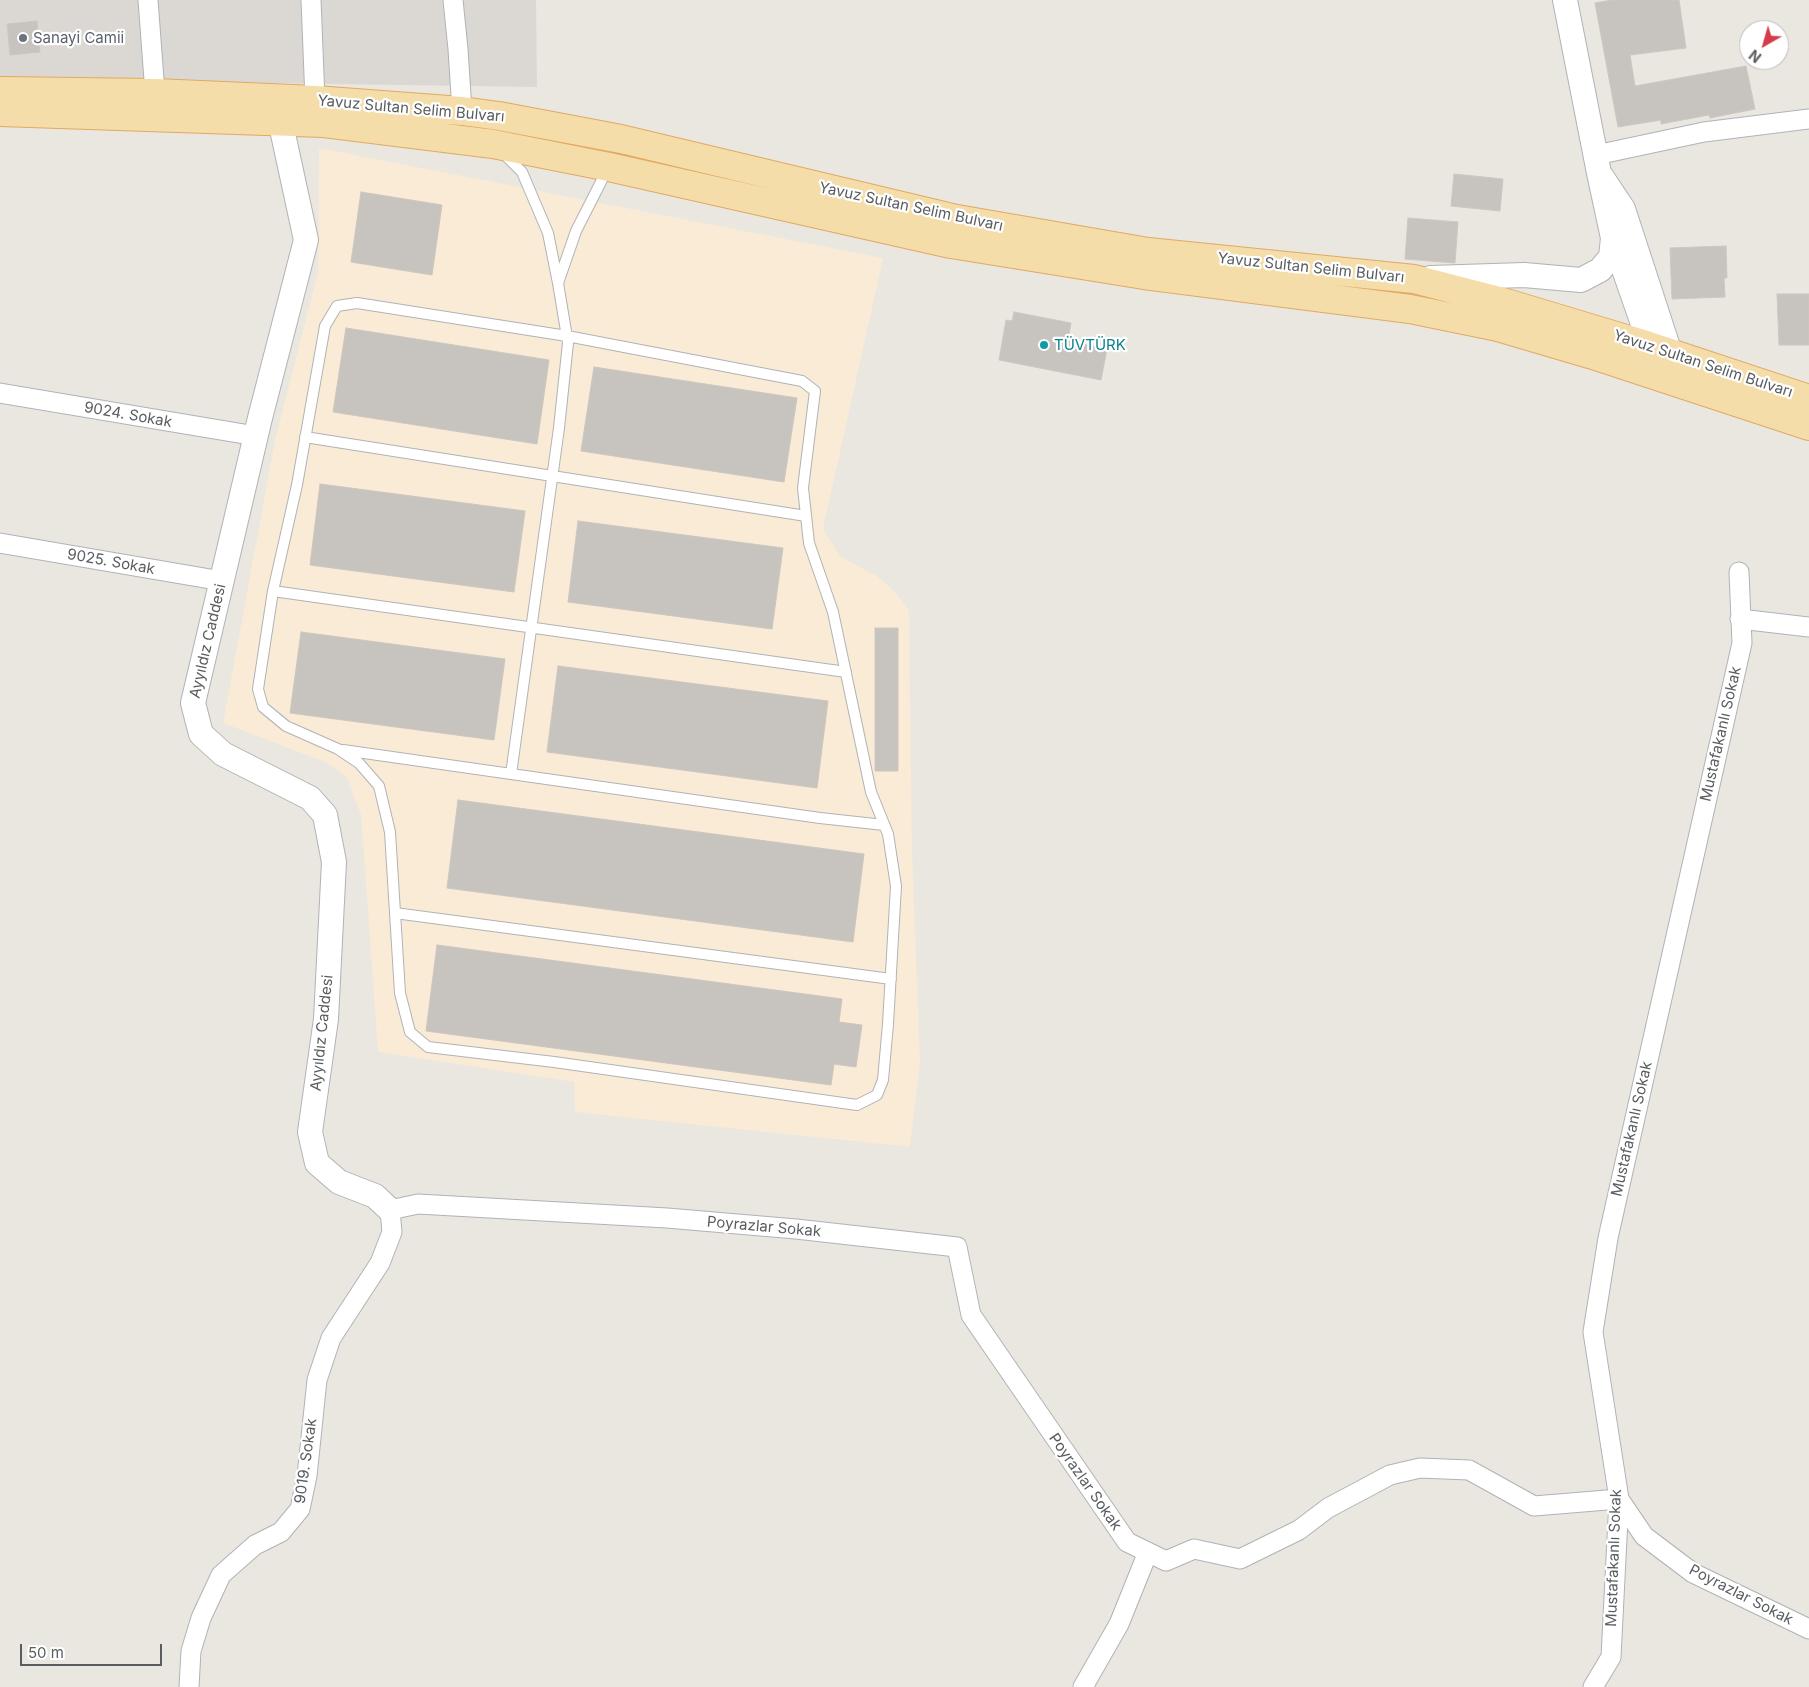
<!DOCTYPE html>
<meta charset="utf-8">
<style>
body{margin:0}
#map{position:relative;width:1809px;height:1687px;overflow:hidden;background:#eae6e0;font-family:Inter,sans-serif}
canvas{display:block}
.north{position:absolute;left:1739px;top:20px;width:50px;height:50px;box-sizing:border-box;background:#fff;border:1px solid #bdbebf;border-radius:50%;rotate:218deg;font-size:14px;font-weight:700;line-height:20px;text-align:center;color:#595d5f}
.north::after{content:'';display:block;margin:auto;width:18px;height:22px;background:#d53b48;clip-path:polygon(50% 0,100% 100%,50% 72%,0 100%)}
.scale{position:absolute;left:20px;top:1644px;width:142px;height:22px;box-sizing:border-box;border:2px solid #595d5f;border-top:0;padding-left:6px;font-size:15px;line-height:18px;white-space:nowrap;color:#595d5f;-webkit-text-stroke:4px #fff;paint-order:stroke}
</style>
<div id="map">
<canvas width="1809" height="1687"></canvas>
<div class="north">N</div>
<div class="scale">50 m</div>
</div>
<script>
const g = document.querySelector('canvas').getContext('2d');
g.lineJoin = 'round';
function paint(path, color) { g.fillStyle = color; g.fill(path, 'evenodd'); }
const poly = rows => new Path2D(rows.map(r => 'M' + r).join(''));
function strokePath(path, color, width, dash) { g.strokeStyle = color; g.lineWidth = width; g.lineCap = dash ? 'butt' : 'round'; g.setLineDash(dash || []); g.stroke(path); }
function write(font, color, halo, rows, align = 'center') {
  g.font = font + ' Inter,sans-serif'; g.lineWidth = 4.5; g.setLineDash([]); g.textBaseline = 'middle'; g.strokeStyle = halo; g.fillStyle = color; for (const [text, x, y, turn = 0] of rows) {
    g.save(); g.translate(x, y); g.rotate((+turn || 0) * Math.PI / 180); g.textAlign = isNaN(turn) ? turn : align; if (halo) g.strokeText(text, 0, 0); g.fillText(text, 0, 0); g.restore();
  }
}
const commercial = poly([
 [319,148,883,258,823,529,841,557,877,576,896,593,909,610,912,850,920,1061,910,1147,575,1112,574,1082,378,1052,361,815,346,776,325,762,223,723,275,440,318,272]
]);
const industrial = poly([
 [0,0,536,0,537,87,0,79]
]);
const building = poly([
 [1612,0,1679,0,1686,48,1630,55,1635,86,1746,66,1755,109,1710,118,1709,115,1661,124,1661,120,1618,127,1595,3,1612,0],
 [37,21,40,52,10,55,7,24,37,21],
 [1454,174,1503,179,1500,211,1451,206,1454,174],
 [361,192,442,205,432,275,351,262,361,192],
 [1408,218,1458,222,1455,263,1405,259,1408,218],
 [1726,246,1727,278,1724,278,1725,297,1672,299,1670,248,1726,246],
 [1777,294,1809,294,1809,345,1779,345,1777,294],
 [1014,312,1071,323,1068,341,1107,349,1101,380,999,360,1006,320,1012,321,1014,312],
 [346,328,549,360,537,444,333,412,346,328],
 [594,367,797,398,784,482,581,451,594,367],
 [320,484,525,511,514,592,310,565,320,484],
 [578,521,783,548,772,629,568,602,578,521],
 [875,628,898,628,898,771,875,771,875,628],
 [301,632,505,659,494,740,290,713,301,632],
 [558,666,828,701,817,788,547,752,558,666],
 [458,800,864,854,853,942,447,888,458,800],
 [437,945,842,999,839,1022,862,1025,856,1067,834,1064,831,1085,426,1031,437,945]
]);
const service = poly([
 [503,153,522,172,548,233,558,283,576,231,608,168],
 [357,303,567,336,802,381,815,391,803,488,809,543,833,612,871,792,888,834,896,886,888,1024,883,1080,877,1095,857,1105,554,1062,428,1047,410,1032,400,993,390,832,379,786,359,763,338,749,286,726,263,707,258,689,273,591,297,485,325,326,337,306,357,303],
 [305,437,806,516],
 [273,591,846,672],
 [343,750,820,818,884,825],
 [511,774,559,428,568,343,558,283],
 [395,913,891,979]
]);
const minor = poly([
 [148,0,155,93],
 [311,0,315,100],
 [453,0,458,49,462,111],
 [1596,155,1704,132,1809,119],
 [0,393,256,436],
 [0,543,222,581],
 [1740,619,1809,627],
 [189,1687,191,1651,201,1618,221,1575,255,1545,281,1532,300,1509,307,1476,317,1380,331,1338,380,1263,392,1232,390,1210,418,1204,667,1218,796,1229,957,1247,971,1315,1127,1542,1166,1561,1194,1549,1240,1559,1299,1530,1328,1508,1390,1475,1420,1468,1469,1470,1534,1506,1619,1499,1644,1536,1693,1573,1809,1629],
 [1083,1687,1119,1624,1148,1552],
 [1593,1687,1611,1657,1619,1499,1593,1332,1608,1238,1742,643,1739,572]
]);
const tertiary = poly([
 [1565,0,1599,173],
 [280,120,306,240,260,418,193,703,201,734,223,754,310,798,325,815,334,862,326,1019,310,1132,317,1163,339,1182,375,1196,390,1210],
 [1431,278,1524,275,1581,280,1600,270,1611,257,1613,238],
 [1646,345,1642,321,1613,238,1599,173,1623,209,1670,353]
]);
const primary = poly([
 [0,91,155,93,315,100,462,111,499,116,621,139,957,219,1148,252,1414,279,1503,302,1646,345,1809,399],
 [0,112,324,123,493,144,609,167,951,244,1144,275,1410,309,1498,327,1593,355,1809,426]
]);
const markers = [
 [23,38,5,"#6b7280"],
 [1044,345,5,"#0f9aa8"]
];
const worshipNames = [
 ["Sanayi Camii",33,38]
];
const streetNames = [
 ["Yavuz Sultan Selim Bulvarı",411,109,5],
 ["Yavuz Sultan Selim Bulvarı",911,207,12],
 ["Yavuz Sultan Selim Bulvarı",1311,268,6],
 ["Yavuz Sultan Selim Bulvarı",1703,364,18],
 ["9024. Sokak",128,415,10],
 ["9025. Sokak",111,562,10],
 ["Ayyıldız Caddesi",208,641,-77],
 ["Mustafakanlı Sokak",1721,734,-77],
 ["Ayyıldız Caddesi",322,1033,-84],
 ["Mustafakanlı Sokak",1632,1129,-77],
 ["Poyrazlar Sokak",764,1227,5],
 ["9019. Sokak",306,1461,-82],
 ["Poyrazlar Sokak",1085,1482,55],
 ["Mustafakanlı Sokak",1614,1558,-88],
 ["Poyrazlar Sokak",1741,1595,27]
];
const cultureNames = [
 ["TÜVTÜRK",1054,345]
];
paint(commercial, '#f9ebd6');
paint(industrial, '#dbd8d4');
paint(building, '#c7c3be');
strokePath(building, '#cec7bf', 1);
strokePath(service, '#b0b3b6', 12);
strokePath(minor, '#b0b3b6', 21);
strokePath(tertiary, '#b0b3b6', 26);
strokePath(primary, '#e1a962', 30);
strokePath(service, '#fff', 10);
strokePath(minor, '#fff', 19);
strokePath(tertiary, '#fff', 24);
strokePath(primary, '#f5dda9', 28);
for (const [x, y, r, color] of markers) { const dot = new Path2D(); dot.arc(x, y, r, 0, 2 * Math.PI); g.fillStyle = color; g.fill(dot); strokePath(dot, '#fff', 2); }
write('15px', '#5b616d', '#fff', worshipNames, 'left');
write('15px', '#595d5f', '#fff', streetNames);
write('15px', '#0d838f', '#fff', cultureNames, 'left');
</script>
